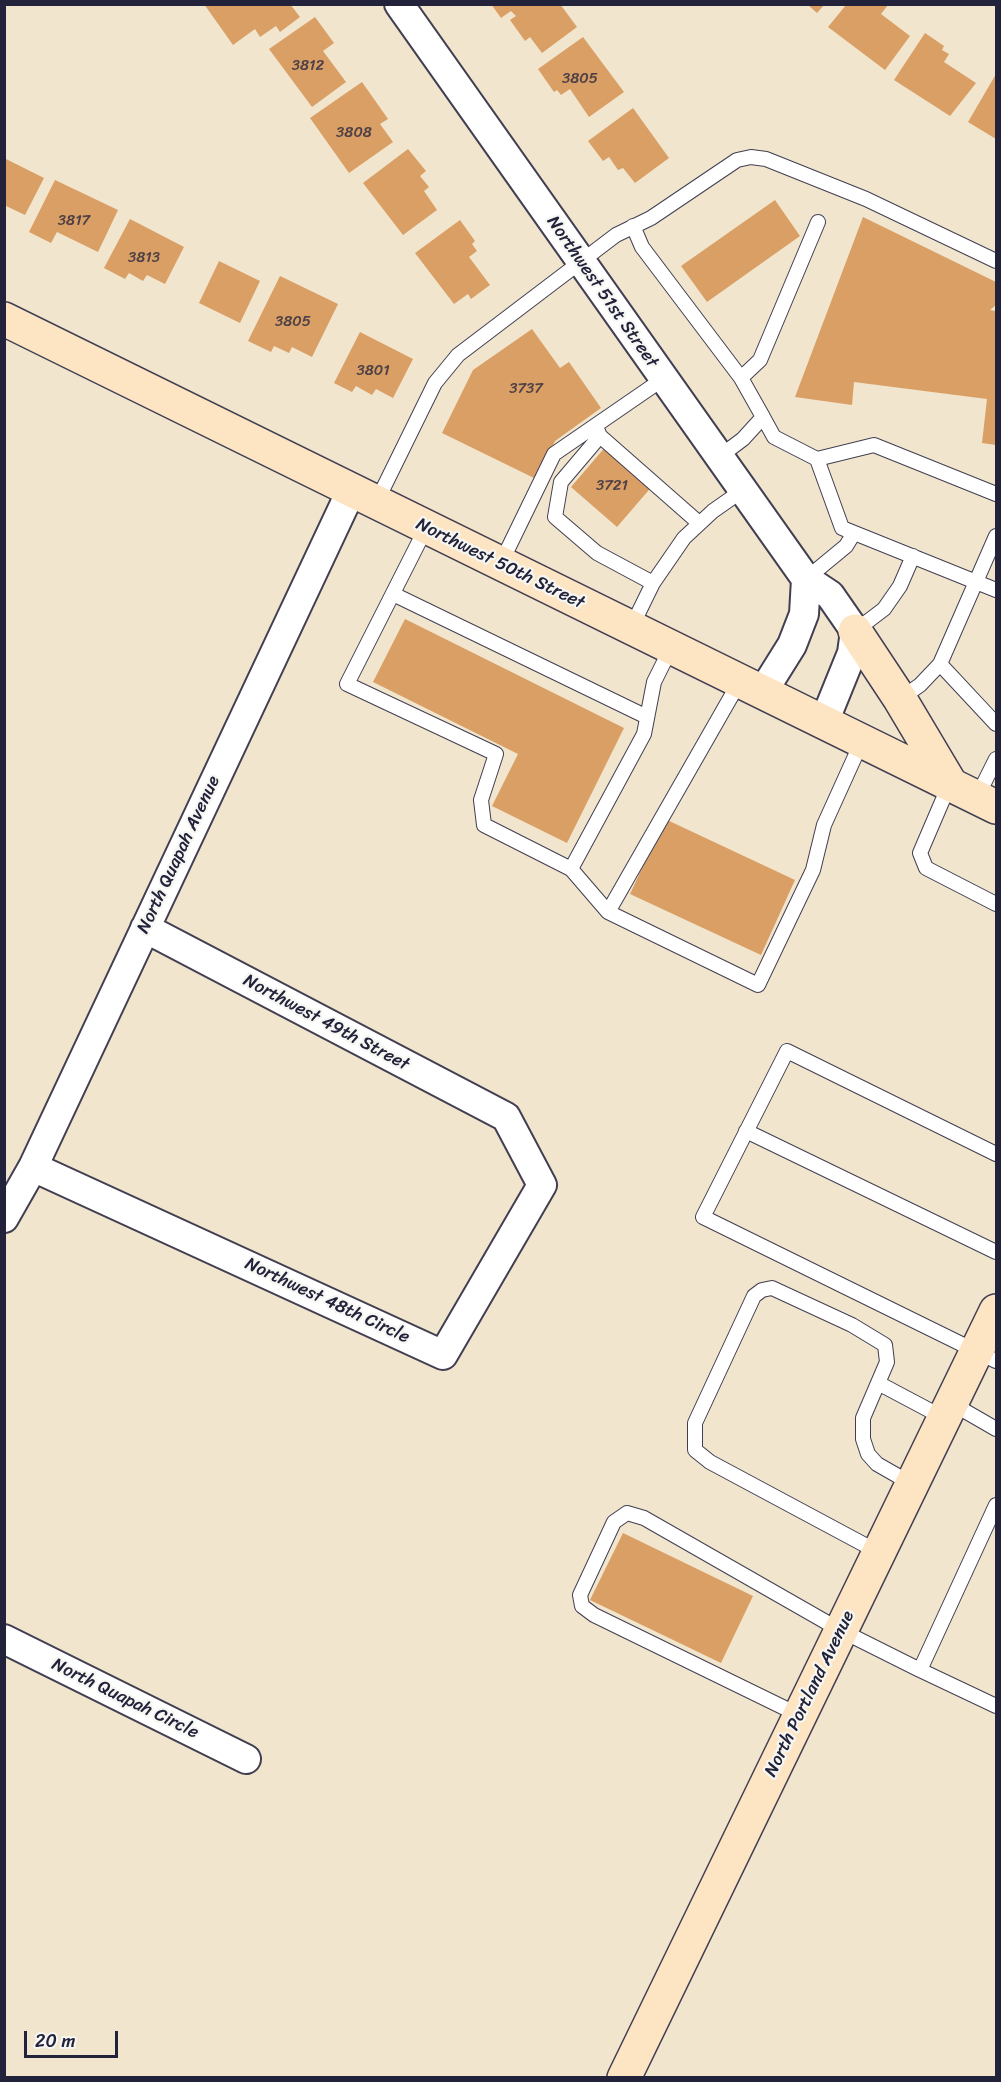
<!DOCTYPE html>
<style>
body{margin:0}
#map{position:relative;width:1001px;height:2082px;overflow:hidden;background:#f1e5ce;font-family:Sriracha,sans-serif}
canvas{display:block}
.frame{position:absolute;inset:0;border:6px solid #22223b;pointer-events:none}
.scale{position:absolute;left:24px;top:2031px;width:94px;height:27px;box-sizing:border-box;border:3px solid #22223b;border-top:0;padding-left:8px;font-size:18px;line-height:21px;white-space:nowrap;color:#22223b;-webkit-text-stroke:4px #f6f6f2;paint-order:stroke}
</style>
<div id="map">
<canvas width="1001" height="2082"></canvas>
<div class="frame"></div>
<div class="scale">20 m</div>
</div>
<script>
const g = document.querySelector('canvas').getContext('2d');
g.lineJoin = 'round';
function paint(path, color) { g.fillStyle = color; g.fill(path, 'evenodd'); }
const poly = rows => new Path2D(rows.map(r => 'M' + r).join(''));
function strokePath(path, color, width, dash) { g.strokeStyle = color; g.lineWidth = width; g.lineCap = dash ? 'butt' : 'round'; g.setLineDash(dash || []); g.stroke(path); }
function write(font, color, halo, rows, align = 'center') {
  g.font = font + ' Sriracha,sans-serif'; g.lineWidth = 4.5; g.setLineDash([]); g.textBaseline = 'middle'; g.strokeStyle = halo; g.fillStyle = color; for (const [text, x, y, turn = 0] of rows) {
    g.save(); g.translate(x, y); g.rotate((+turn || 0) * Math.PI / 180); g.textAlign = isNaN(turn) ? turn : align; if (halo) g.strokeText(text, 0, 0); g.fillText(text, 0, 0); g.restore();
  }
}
const building = poly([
 [204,4,290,4,300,17,280,32,276,26,260,37,255,29,233,45],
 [491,4,560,4,577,27,542,53,530,37,525,41,510,20,516,16,511,11,501,18],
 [807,4,825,4,817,13],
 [846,5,888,5,881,14,910,36,885,70,828,27],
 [315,17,334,43,323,51,346,82,312,107,269,49],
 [925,33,944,46,942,50,949,54,944,62,976,83,950,116,894,80],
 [583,37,624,92,589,117,570,89,561,95,557,90,554,92,538,69],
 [996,74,996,139,968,122],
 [362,82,388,119,380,124,393,142,349,173,310,118],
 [633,108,669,158,635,183,623,168,618,170,609,157,603,161,588,141],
 [408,149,426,171,420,176,429,187,424,191,437,210,403,235,363,183],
 [4,158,44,178,25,215,4,205],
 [55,180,118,210,98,252,57,232,51,243,29,232],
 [775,200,800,236,707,302,681,266],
 [863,217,996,282,996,305,990,310,996,311,996,445,982,443,987,399,854,382,852,405,795,397],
 [130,219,184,247,165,284,147,275,143,281,129,273,125,279,104,268],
 [460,220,475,241,472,244,477,251,469,257,490,285,471,299,468,294,454,304,415,253],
 [219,261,260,281,240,323,199,303],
 [280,276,338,304,312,357,292,347,289,353,274,346,271,352,248,341],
 [532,329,560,368,569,362,601,408,555,441,536,479,442,433,473,370],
 [360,332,413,359,393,398,376,389,372,395,356,386,352,392,334,383],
 [607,445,654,484,617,527,571,487],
 [405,619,624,728,567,843,492,806,518,754,373,682],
 [665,819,795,880,761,955,630,894],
 [623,1533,753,1596,721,1663,590,1600]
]);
const lane = poly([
 [633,226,642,247,741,378,763,417],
 [741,378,760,360,818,222],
 [597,429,600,436,699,523],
 [600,436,561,482,555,517,597,553,653,583],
 [719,457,743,439,763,417,774,437,817,459],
 [996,494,874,445,817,459,842,528,996,590],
 [376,503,435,383,458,355,616,235,651,218,737,160,751,157,766,159,866,199,996,261],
 [426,528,347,684,496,754,481,800,484,825,571,869,608,912],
 [500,565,554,454,663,379],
 [806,579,846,546,854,533],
 [393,594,647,717],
 [631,628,653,583,684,538,713,511,743,490],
 [855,631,884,609,900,586,913,556],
 [940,664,996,724],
 [740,681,608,912,758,985,813,870,824,825,862,741],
 [900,699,920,685,940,664,996,536],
 [950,783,920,853,926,868,996,904],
 [977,797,996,759],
 [571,869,644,734,654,682,671,648],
 [746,1131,996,1252],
 [996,1154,787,1051,703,1217,996,1361],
 [878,1383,944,1418],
 [951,1403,996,1429],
 [878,1552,710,1462,695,1450,695,1423,754,1296,762,1290,772,1288,852,1325,885,1345,887,1362,863,1418,863,1439,868,1454,877,1464,912,1484],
 [920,1670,996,1706],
 [799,1715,594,1615,582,1606,580,1595,614,1522,627,1513,644,1518,840,1630,920,1670,996,1505]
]);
const street = poly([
 [399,4,806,579,830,595,855,631,852,653,824,722],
 [762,693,792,645,804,614,806,579],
 [33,1167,443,1355,542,1185,506,1117,145,928],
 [4,1218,33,1167,351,491],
 [4,1639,246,1759]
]);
const secondary = poly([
 [4,319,996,807],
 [855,631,900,699,950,783],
 [624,2078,996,1311]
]);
const numberNames = [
 ["3812",308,66],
 ["3805",580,79],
 ["3808",354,133],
 ["3817",74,221],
 ["3813",144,258],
 ["3805",293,322],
 ["3801",373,371],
 ["3737",526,389],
 ["3721",612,486]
];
const streetNames = [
 ["Northwest 51st Street",602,292,55],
 ["Northwest 50th Street",500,564,26],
 ["North Quapah Avenue",179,855,-65],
 ["Northwest 49th Street",326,1023,28],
 ["Northwest 48th Circle",327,1301,25],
 ["North Portland Avenue",810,1694,-64],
 ["North Quapah Circle",125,1699,26]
];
paint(building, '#d99f65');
strokePath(lane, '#413f51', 16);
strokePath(street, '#413f51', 32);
strokePath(secondary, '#413f51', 36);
strokePath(lane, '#fff', 14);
strokePath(street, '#fff', 28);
strokePath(secondary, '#fde5c4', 33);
write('15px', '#504146', null, numberNames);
write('18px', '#22223b', '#f6f6f2', streetNames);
</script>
